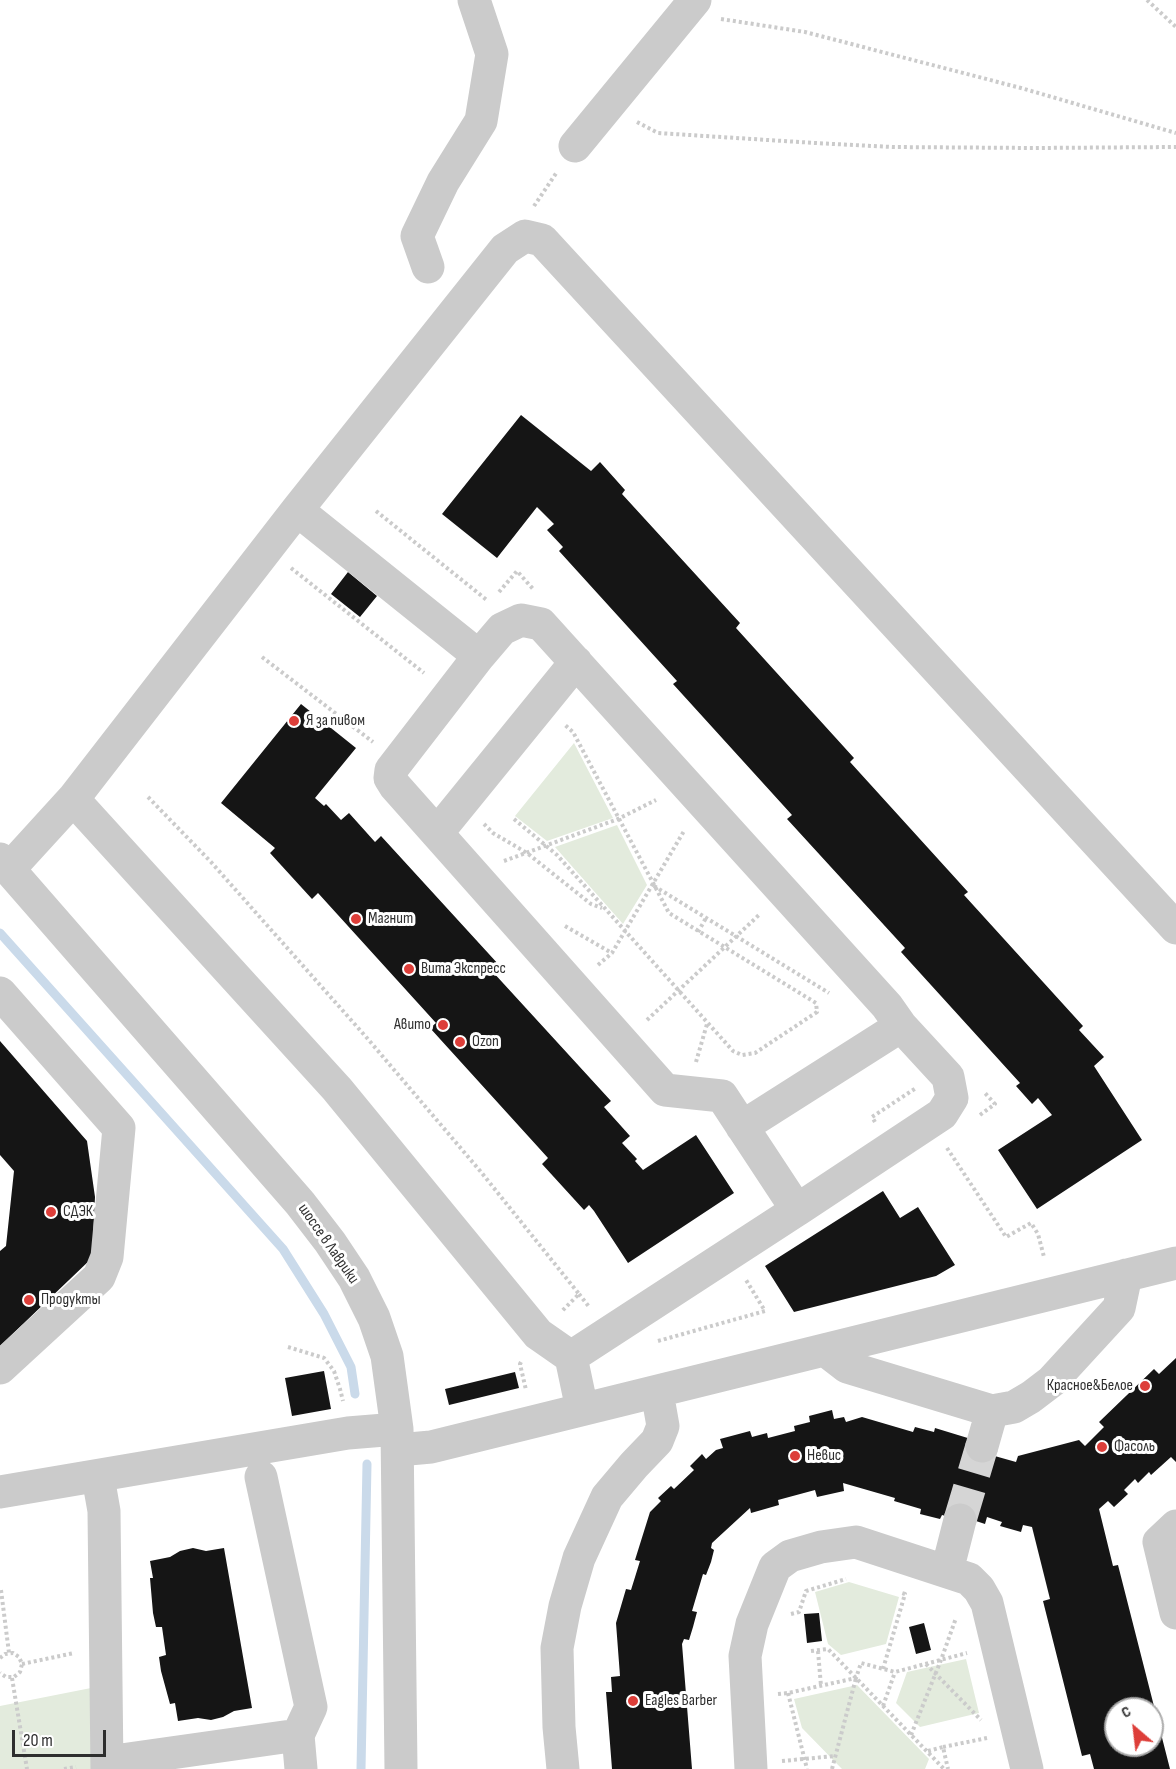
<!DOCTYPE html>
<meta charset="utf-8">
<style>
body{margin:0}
#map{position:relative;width:1176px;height:1769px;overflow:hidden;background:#fff;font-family:"Sofia Sans Condensed",sans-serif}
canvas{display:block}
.north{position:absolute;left:1104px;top:1697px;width:60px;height:60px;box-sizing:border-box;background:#fff;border:2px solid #ababab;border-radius:50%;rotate:332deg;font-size:16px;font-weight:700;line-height:24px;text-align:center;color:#2e2e2e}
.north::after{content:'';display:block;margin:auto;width:21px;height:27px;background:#dd3e39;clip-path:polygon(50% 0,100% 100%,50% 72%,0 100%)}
.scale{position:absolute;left:12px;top:1730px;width:94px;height:27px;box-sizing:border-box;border:3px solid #2e2e2e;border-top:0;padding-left:8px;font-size:18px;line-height:21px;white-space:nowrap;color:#2e2e2e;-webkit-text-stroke:4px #fff;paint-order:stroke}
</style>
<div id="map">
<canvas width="1176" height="1769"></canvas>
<div class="north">С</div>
<div class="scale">20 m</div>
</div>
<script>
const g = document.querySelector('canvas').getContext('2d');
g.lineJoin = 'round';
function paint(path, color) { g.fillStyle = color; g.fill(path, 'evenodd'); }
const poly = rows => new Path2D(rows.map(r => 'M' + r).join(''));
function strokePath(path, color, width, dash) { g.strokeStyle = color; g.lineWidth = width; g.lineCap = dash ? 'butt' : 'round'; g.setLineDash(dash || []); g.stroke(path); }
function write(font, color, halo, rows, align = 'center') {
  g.font = font + ' "Sofia Sans Condensed",sans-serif'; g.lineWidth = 6; g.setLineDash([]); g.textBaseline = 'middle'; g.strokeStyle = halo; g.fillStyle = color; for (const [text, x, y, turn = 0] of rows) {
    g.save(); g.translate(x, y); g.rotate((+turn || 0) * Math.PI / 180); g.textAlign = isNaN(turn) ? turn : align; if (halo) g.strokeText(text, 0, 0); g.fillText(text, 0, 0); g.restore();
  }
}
const green = poly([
 [574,743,613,818,547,841,515,816],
 [617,825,647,885,623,924,555,847],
 [849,1582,899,1597,886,1644,841,1655,828,1644,815,1592],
 [966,1659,979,1713,920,1727,896,1703,907,1672],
 [857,1685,929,1759,925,1769,842,1769,802,1728,794,1699],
 [91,1688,91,1769,0,1769,0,1706]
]);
const stream = poly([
 [0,933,283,1249,324,1314,351,1367,355,1394],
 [361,1769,367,1464]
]);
const building = poly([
 [521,415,591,471,600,462,625,490,622,494,740,623,736,628,854,758,850,762,968,892,964,895,1083,1026,1079,1030,1104,1057,1094,1066,1142,1140,1037,1209,998,1150,1052,1115,1047,1109,1038,1098,1032,1104,1016,1086,1020,1083,901,952,905,948,787,819,792,815,673,684,677,681,559,551,563,547,547,530,554,524,537,507,497,558,442,514],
 [348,572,377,596,360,617,331,594],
 [301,704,356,748,315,798,324,806,326,804,341,820,349,813,375,842,381,836,499,965,492,971,611,1101,604,1107,630,1136,622,1143,637,1159,635,1161,643,1170,696,1135,734,1193,628,1263,594,1211,589,1205,584,1210,542,1164,548,1158,430,1028,436,1023,318,893,312,899,270,853,275,848,221,803],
 [0,1041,87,1141,95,1197,92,1258,0,1346,0,1251,6,1246,14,1171,0,1155],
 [883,1191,900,1218,918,1207,955,1265,936,1276,794,1312,765,1266],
 [1176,1358,1176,1462,1171,1457,1151,1475,1149,1472,1138,1483,1135,1479,1124,1490,1128,1494,1114,1507,1108,1501,1099,1509,1113,1566,1118,1565,1170,1769,1094,1769,1090,1754,1082,1756,1043,1601,1050,1599,1032,1527,1023,1525,1021,1532,1000,1526,1002,1522,987,1517,985,1524,970,1519,960,1520,942,1515,940,1519,920,1514,921,1509,894,1501,895,1498,843,1483,844,1491,817,1497,815,1490,778,1500,779,1505,751,1513,750,1508,712,1543,711,1548,714,1550,711,1562,706,1575,703,1574,692,1611,697,1612,693,1627,689,1640,684,1639,682,1644,692,1769,612,1769,606,1692,612,1692,611,1677,620,1676,616,1623,626,1589,631,1590,640,1561,635,1560,650,1512,661,1501,658,1498,671,1486,674,1489,694,1470,690,1466,702,1454,706,1459,716,1450,723,1448,720,1439,750,1431,752,1437,767,1433,768,1438,795,1431,794,1426,810,1422,809,1416,832,1410,834,1419,844,1417,846,1422,862,1417,913,1432,915,1427,934,1432,935,1428,971,1439,984,1453,1016,1462,1018,1456,1079,1440,1085,1446,1104,1427,1099,1422,1154,1369,1159,1374],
 [1116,1709,1152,1709,1152,1745,1116,1745],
 [324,1371,331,1409,292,1416,285,1378],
 [515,1372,519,1388,449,1405,445,1389],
 [193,1548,206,1551,224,1548,252,1708,234,1711,223,1717,211,1720,198,1718,178,1721,175,1703,170,1704,161,1671,159,1657,166,1655,162,1627,156,1627,153,1613,150,1578,153,1578,150,1561,170,1557,180,1551],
 [819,1613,822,1641,807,1643,804,1614],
 [924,1623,931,1650,916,1654,909,1627]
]);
const minorTunnel = poly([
 [960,1520,982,1446]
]);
const path = poly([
 [1147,0,1176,27],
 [721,19,805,32,1021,88,1176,133],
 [637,122,658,133,815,143,892,147,1034,148,1176,147],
 [534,206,557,172],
 [376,511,488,601],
 [291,568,424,673],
 [499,592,517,571,533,589],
 [262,657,373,742],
 [148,797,211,862,367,1038,481,1172,579,1294,561,1312],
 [514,819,557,855,733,1051,742,1055,755,1053,817,1012,816,1003,669,913,573,732,565,725],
 [484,824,493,833,527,853,591,904,602,908],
 [504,861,618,819,656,800],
 [654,886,829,993],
 [565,926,612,953],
 [698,932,706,918],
 [598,965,612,953,684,831],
 [647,1020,760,914],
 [696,1062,707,1024],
 [980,1115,995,1104,985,1093],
 [875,1122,872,1117,916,1088],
 [947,1148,1006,1237,1031,1223,1038,1234,1044,1257],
 [579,1294,590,1308],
 [658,1341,765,1311,746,1280],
 [288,1347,324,1358,334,1371,340,1389,343,1401],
 [521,1362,520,1364,526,1390],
 [1,1590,9,1653],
 [791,1614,799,1612,806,1591,846,1579],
 [811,1651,828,1649,944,1769],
 [818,1651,821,1686],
 [0,1658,5,1654,13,1653,19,1657,22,1664,20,1672,14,1677,6,1677,0,1673],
 [22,1664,74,1653],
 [926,1664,981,1720],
 [883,1669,905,1594,902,1593],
 [12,1678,27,1769],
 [788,1693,807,1769],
 [778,1694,788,1693,856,1678,861,1663,895,1672,967,1653],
 [883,1706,895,1672],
 [911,1735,941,1660,956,1618],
 [943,1747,987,1738],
 [928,1751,943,1747,948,1769],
 [782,1761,835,1756],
 [64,1769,76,1767],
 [832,1769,856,1678]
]);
const minor = poly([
 [575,146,695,0],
 [428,267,417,236,443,182,481,121,492,54,474,0],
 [297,510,479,656],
 [73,799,337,1089,538,1334,571,1357,582,1409],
 [437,833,576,662],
 [0,859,300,1203,330,1242,354,1278,374,1318,387,1356,397,1429,401,1769],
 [9,869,73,799,297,510,505,249,525,236,542,240,1176,928],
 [0,993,119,1128,107,1257,99,1277,0,1368],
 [742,1127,901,1026],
 [825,1350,847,1367,992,1411,1014,1407,1031,1397,1052,1381,1119,1308,1126,1275],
 [571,1357,797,1210,722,1096,665,1090,395,786,390,778,391,770,479,656,502,629,521,620,541,624,887,1006,901,1026,948,1077,952,1098,942,1114,797,1210],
 [982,1446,992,1411],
 [398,1450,431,1447,1176,1263],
 [98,1477,104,1511,107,1769],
 [261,1477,311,1707,298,1735,301,1769],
 [0,1492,348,1433,397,1429],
 [1176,1526,1159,1542,1176,1613],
 [947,1571,960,1520],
 [107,1762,298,1735],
 [563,1769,559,1727,557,1648,565,1606,579,1558,607,1497,634,1465,657,1441,663,1426,657,1392],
 [751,1769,745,1656,752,1624,775,1567,790,1556,821,1547,856,1542,969,1579,979,1589,987,1603,1027,1769]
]);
const markers = [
 [294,721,6,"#dd3e39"],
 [356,919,6,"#dd3e39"],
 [409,969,6,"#dd3e39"],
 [443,1025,6,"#dd3e39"],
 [460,1042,6,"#dd3e39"],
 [51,1212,6,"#dd3e39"],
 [29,1300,6,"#dd3e39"],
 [1145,1386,6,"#dd3e39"],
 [1102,1447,6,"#dd3e39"],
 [795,1456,6,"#dd3e39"],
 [633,1701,6,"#dd3e39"]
];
const poiNames = [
 ["Я за пивом",306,721],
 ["Магнит",368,919],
 ["Вита Экспресс",421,969],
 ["Авито",431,1025,"right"],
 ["Ozon",472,1042],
 ["СДЭК",63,1212],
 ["Продукты",41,1300],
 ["Красное&Белое",1133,1386,"right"],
 ["Фасоль",1114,1447],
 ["Невис",807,1456],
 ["Eagles Barber",645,1701]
];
const streetNames = [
 ["шоссе в Лаврики",328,1244,55]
];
paint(green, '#e3ebdd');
strokePath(stream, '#cadaea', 9);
paint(building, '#151515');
strokePath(minorTunnel, '#d5d5d5', 33, [33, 16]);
strokePath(path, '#cbcbcb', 4, [3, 3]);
strokePath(minor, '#cbcbcb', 33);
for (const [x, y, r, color] of markers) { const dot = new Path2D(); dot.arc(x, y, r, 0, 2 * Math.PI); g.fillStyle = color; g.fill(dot); strokePath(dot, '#fff', 2); }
write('16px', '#2e2e2e', '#fff', poiNames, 'left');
write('16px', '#2e2e2e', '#fff', streetNames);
</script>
